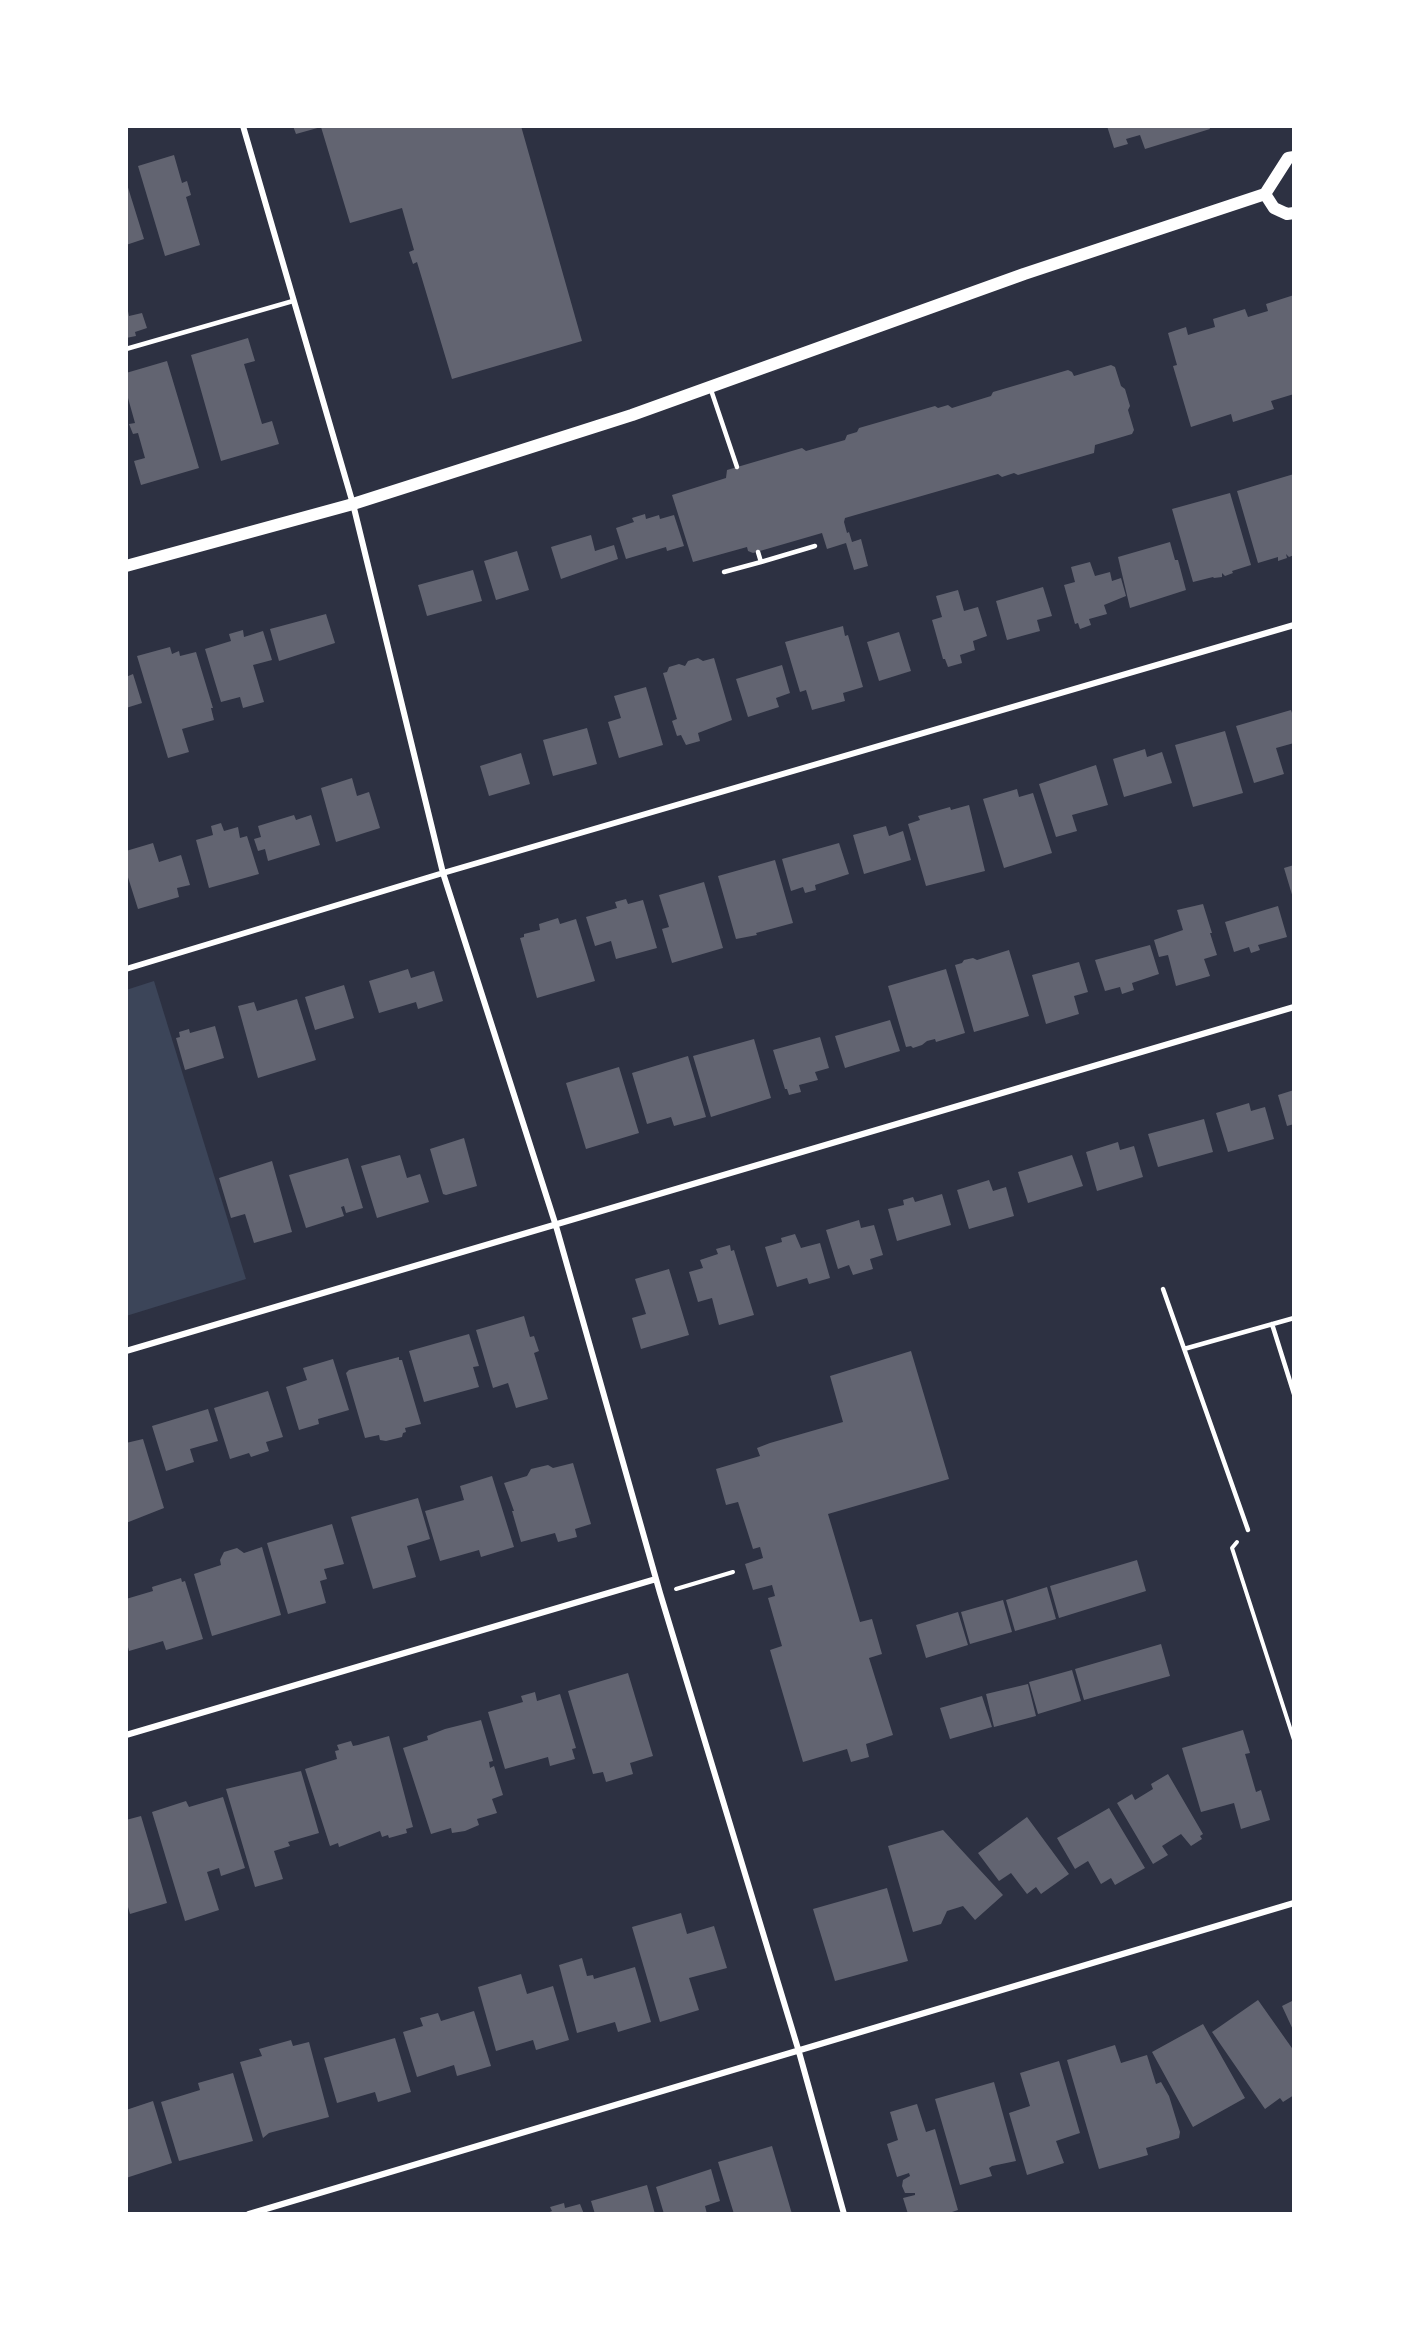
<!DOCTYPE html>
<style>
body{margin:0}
#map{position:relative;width:1420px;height:2340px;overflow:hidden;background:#2d3142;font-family:"PT Sans",sans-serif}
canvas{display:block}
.frame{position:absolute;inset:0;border:128px solid #fff;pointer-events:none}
</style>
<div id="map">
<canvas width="1420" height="2340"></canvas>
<div class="frame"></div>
</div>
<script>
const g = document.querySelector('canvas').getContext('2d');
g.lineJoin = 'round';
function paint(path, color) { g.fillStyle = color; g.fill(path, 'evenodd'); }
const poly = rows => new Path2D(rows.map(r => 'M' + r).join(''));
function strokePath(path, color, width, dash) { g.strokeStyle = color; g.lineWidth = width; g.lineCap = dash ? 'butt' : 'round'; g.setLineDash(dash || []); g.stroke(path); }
const green = poly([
 [154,981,246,1279,126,1316,126,990]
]);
const building = poly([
 [293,126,521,126,582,341,452,379,417,262,413,264,409,252,414,250,402,208,350,223,321,127,296,134],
 [1107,126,1209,126,1210,129,1145,149,1140,135,1126,139,1128,144,1114,148],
 [174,155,182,183,187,181,191,195,186,197,200,245,165,256,138,166],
 [126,181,144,239,126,245],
 [1294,295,1294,394,1271,401,1274,409,1233,422,1231,414,1191,427,1173,366,1177,365,1168,333,1186,327,1188,335,1215,327,1213,319,1245,309,1248,317,1268,311,1266,304],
 [127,306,129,316,142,313,147,328,135,332,136,336,126,338],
 [248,338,255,361,244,364,262,424,272,421,279,444,221,461,191,355],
 [167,361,199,468,141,485,134,461,145,458,138,433,133,434,129,424,135,423,128,398,126,399,126,373],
 [1111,365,1115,367,1121,386,1125,389,1130,406,1128,410,1134,430,1132,434,1095,445,1094,453,1018,475,1014,473,1002,477,998,474,845,518,844,522,847,533,849,532,852,542,861,539,868,566,854,570,846,543,827,549,822,533,753,553,748,551,747,547,693,562,672,495,726,478,727,470,802,448,806,451,845,440,847,435,857,432,859,428,935,406,938,408,948,405,952,408,991,396,993,392,1068,370,1072,372,1074,376],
 [1294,474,1294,555,1289,557,1286,554,1287,558,1278,561,1278,557,1258,563,1237,491],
 [1230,493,1251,565,1232,571,1233,573,1225,576,1222,573,1222,577,1214,578,1213,577,1193,582,1172,509],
 [645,514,646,519,659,515,660,519,674,515,684,546,667,551,666,547,626,559,616,528,634,522,632,518],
 [591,535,595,551,614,545,618,559,561,579,551,547],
 [1170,542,1175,560,1178,560,1186,590,1130,608,1118,557],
 [517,551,529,590,496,600,484,561],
 [1090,562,1095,576,1110,572,1112,581,1121,578,1126,596,1104,605,1107,614,1089,619,1091,625,1080,629,1078,623,1075,624,1064,585,1075,582,1071,567],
 [473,570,482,601,427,616,418,585],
 [1043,587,1052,616,1037,620,1040,631,1007,640,996,601],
 [958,590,964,611,978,607,987,636,973,641,975,650,960,655,962,663,948,667,945,659,943,659,932,620,942,617,936,596],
 [326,614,335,643,279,661,270,629],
 [843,626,845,636,848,635,863,687,843,693,845,701,812,710,806,690,800,692,785,642],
 [243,630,244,637,263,631,272,660,253,665,264,702,243,708,240,697,221,702,205,649,231,641,229,634],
 [899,632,911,671,879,681,867,642],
 [170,647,172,654,179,651,180,656,196,652,213,708,211,708,214,720,182,729,189,752,168,758,137,656],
 [698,658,703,661,714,658,732,720,698,733,700,741,686,745,681,735,677,736,672,721,677,719,663,673,667,672,669,667,679,664,685,666,688,661],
 [782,665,790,693,776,698,779,707,748,717,736,679],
 [133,674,142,703,126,708,126,677],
 [646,687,663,745,619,758,608,722,621,718,614,696],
 [1291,710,1294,719,1294,743,1276,748,1284,774,1254,783,1236,726],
 [587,728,597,764,553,776,543,740],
 [1225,731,1243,793,1193,807,1175,745],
 [1145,749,1147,757,1162,752,1172,783,1124,797,1113,759],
 [521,753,530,784,489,796,480,766],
 [1096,765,1108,805,1072,815,1077,831,1056,837,1039,784],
 [352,778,357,796,369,792,380,828,336,842,321,788],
 [1017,789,1019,797,1033,793,1052,853,1004,868,983,799],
 [969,805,985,871,926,886,908,824,920,820,918,816,950,807,951,810],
 [294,815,296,820,311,815,320,845,268,861,265,849,258,851,254,839,261,837,258,826],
 [221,823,224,831,238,827,240,838,247,836,259,874,209,888,196,840,213,835,211,826],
 [886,826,889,836,903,831,911,860,864,874,853,835],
 [153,843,159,862,181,855,190,885,177,888,179,897,138,909,126,871,126,851],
 [839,843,849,874,815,885,816,890,805,893,803,887,791,891,782,859],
 [775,860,793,923,756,933,757,935,736,939,718,876],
 [1294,865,1294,898,1293,898,1284,868],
 [704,882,723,948,672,963,662,929,669,927,659,895],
 [626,899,628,904,643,900,657,948,616,959,611,941,595,946,586,917,617,908,615,902],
 [1203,904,1212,933,1210,933,1217,955,1204,959,1210,976,1176,986,1168,955,1159,957,1154,940,1183,930,1177,910],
 [1278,906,1287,937,1258,945,1260,950,1251,953,1249,947,1234,952,1225,922],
 [558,918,560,924,576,919,595,981,537,998,520,938,524,937,524,934,540,930,539,924],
 [1150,945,1159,974,1132,983,1134,990,1122,994,1120,987,1105,991,1095,960],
 [1009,950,1029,1016,974,1032,955,965,962,963,964,960,973,958,977,960],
 [1079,962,1088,992,1074,996,1079,1014,1046,1024,1032,975],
 [408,969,411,978,434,971,443,1001,418,1009,416,1002,379,1013,369,981],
 [946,969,965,1033,936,1042,935,1039,927,1041,922,1045,913,1048,911,1046,906,1047,888,986],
 [344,985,354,1018,315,1030,305,997],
 [297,999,316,1060,258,1078,238,1006,254,1002,257,1011],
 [890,1020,900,1051,845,1068,835,1036],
 [215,1026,224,1058,185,1070,176,1038,180,1037,179,1032,189,1029,190,1033],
 [820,1037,829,1068,815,1072,818,1080,799,1085,801,1092,789,1095,787,1089,785,1089,773,1050],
 [754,1039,771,1098,711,1117,693,1056],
 [688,1056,706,1117,674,1126,671,1117,647,1124,632,1073],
 [619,1067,639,1133,586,1149,566,1083],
 [1294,1090,1294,1124,1287,1126,1278,1095],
 [1249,1103,1251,1111,1265,1107,1274,1139,1228,1152,1216,1113],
 [1204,1119,1213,1152,1158,1167,1148,1134],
 [464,1138,477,1186,446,1195,443,1194,430,1149],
 [1118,1142,1120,1150,1134,1146,1143,1177,1097,1191,1086,1152],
 [400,1155,407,1178,420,1174,429,1202,377,1218,361,1166],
 [1072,1155,1083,1186,1028,1203,1018,1172],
 [348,1158,363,1208,346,1213,344,1206,341,1207,344,1216,306,1228,289,1175],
 [272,1161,292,1232,254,1243,245,1214,231,1218,219,1178],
 [989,1180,993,1191,1006,1187,1014,1216,969,1229,957,1190],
 [942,1194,951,1225,897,1241,888,1209,904,1205,903,1200,913,1197,915,1202],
 [859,1220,861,1228,874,1225,883,1255,870,1259,873,1269,853,1275,849,1265,838,1269,826,1230],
 [795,1234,801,1248,820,1243,830,1278,809,1284,807,1278,777,1287,765,1247,782,1242,781,1238],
 [730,1245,731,1251,734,1250,754,1315,719,1325,712,1298,698,1302,689,1272,703,1268,700,1260,718,1254,716,1249],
 [669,1269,689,1335,641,1349,632,1318,646,1314,635,1279],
 [524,1316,530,1337,534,1336,539,1351,534,1353,548,1399,516,1408,508,1383,493,1388,476,1330],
 [469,1334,479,1366,473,1367,479,1387,424,1402,409,1351],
 [911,1351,949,1479,828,1514,860,1622,872,1619,882,1654,869,1658,893,1735,866,1744,869,1757,851,1762,847,1749,803,1762,770,1650,782,1646,768,1598,775,1596,772,1585,753,1590,745,1564,763,1558,760,1547,753,1549,738,1502,726,1505,716,1469,760,1456,757,1448,770,1443,843,1422,830,1376],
 [399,1357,399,1360,402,1360,421,1424,405,1428,406,1432,403,1433,402,1437,386,1441,380,1440,379,1435,365,1438,346,1373,349,1370],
 [333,1359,349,1410,318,1419,319,1424,299,1430,286,1387,307,1380,303,1368],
 [268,1391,283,1437,266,1442,269,1451,251,1457,249,1453,230,1459,214,1408],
 [208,1409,218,1441,190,1449,194,1462,166,1471,152,1426],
 [143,1439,164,1508,126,1523,126,1443],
 [573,1463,591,1524,575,1529,577,1537,558,1542,555,1533,521,1542,512,1511,514,1511,504,1483,527,1476,531,1469,548,1465,553,1468],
 [492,1476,514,1547,481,1557,479,1550,440,1561,425,1511,464,1500,460,1486],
 [418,1498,430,1539,407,1546,416,1577,373,1589,351,1517],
 [332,1524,344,1564,324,1569,327,1579,320,1581,326,1603,288,1614,267,1543],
 [262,1547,281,1615,212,1636,194,1574,221,1565,220,1560,224,1552,237,1548,244,1553],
 [1137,1560,1146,1591,1059,1618,1050,1586],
 [181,1578,182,1582,185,1581,203,1639,166,1650,163,1641,129,1651,126,1639,126,1599,153,1591,152,1587],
 [1047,1587,1056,1619,1015,1631,1006,1600],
 [1003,1600,1012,1632,970,1644,961,1612],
 [958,1612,968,1645,926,1658,916,1625],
 [1161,1644,1170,1676,1084,1700,1075,1669],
 [1072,1670,1081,1701,1038,1714,1029,1682],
 [628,1673,653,1756,630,1763,633,1774,606,1782,603,1772,593,1774,568,1691],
 [1028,1684,1036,1716,994,1727,986,1694],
 [535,1692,537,1701,560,1694,576,1748,572,1749,575,1759,550,1766,548,1757,505,1769,488,1712,523,1702,521,1696],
 [982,1696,992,1727,950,1739,940,1708],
 [481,1720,493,1761,489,1762,490,1768,494,1766,503,1795,492,1799,497,1813,477,1819,479,1825,465,1831,452,1833,451,1828,431,1834,403,1748,428,1740,427,1736,445,1729],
 [1243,1730,1250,1753,1245,1754,1256,1792,1261,1790,1270,1820,1241,1829,1234,1803,1201,1812,1182,1748],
 [389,1736,413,1827,406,1829,407,1833,389,1838,388,1835,382,1837,380,1831,339,1847,338,1843,330,1846,305,1769,337,1759,335,1751,339,1750,337,1745,351,1741,353,1746,358,1745],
 [301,1771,319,1833,288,1842,290,1846,274,1851,283,1879,255,1887,226,1789],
 [1168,1774,1203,1834,1200,1836,1202,1839,1191,1846,1181,1834,1162,1846,1168,1855,1153,1864,1117,1803,1132,1794,1135,1800,1153,1789,1151,1784],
 [223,1797,245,1868,221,1876,219,1868,207,1872,219,1910,185,1921,152,1812,186,1801,189,1807],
 [1109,1808,1145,1868,1115,1885,1111,1878,1101,1884,1088,1861,1075,1869,1057,1838],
 [141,1816,167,1903,130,1914,126,1900,126,1820],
 [1027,1817,1069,1874,1041,1894,1036,1887,1027,1894,1011,1873,999,1881,978,1853],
 [943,1830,1003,1895,975,1920,963,1906,947,1911,941,1924,913,1932,888,1846],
 [887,1888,908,1961,835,1981,813,1909],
 [681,1913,687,1934,714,1926,727,1968,689,1978,699,2010,660,2022,632,1927],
 [582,1958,587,1976,593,1975,594,1979,635,1967,651,2022,618,2032,615,2022,577,2033,559,1965],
 [521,1974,527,1994,553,1986,569,2040,536,2050,533,2040,496,2051,478,1987],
 [1258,2000,1294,2051,1294,2095,1283,2102,1280,2098,1265,2109,1212,2032],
 [1294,2000,1294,2032,1282,2006],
 [474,2011,491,2066,457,2076,454,2065,417,2077,403,2032,423,2026,420,2018,438,2013,441,2021],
 [1203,2024,1245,2098,1193,2127,1152,2052],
 [395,2038,411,2092,378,2102,375,2092,337,2103,324,2058],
 [291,2040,293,2046,309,2042,329,2117,269,2133,263,2138,240,2062,262,2056,259,2049],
 [1115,2045,1121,2063,1147,2055,1156,2084,1161,2082,1169,2096,1180,2132,1179,2138,1146,2148,1148,2155,1099,2169,1067,2060],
 [1059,2061,1080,2133,1056,2141,1064,2163,1027,2175,1009,2113,1030,2106,1020,2073],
 [233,2073,253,2141,179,2161,161,2102,200,2090,198,2083],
 [994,2082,1016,2161,992,2166,989,2168,992,2176,960,2185,935,2099],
 [153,2101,172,2163,126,2178,126,2110],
 [917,2104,926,2132,935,2129,958,2210,946,2214,908,2214,903,2198,915,2195,915,2193,905,2193,902,2186,903,2180,910,2176,909,2173,897,2177,887,2144,898,2140,890,2112],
 [772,2146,792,2214,734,2214,718,2162],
 [711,2169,720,2201,705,2206,707,2214,664,2214,656,2187],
 [647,2185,655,2214,595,2214,591,2201],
 [564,2203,565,2208,580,2204,584,2214,545,2214,552,2211,550,2207]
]);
const path = poly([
 [1237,1542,1232,1548,1294,1740],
 [676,1589,733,1572]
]);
const service = poly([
 [126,349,293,301],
 [710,387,737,467],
 [758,552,761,562,815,546],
 [724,572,761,562],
 [1163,1289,1248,1530],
 [1272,1324,1294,1394],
 [1184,1349,1294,1318]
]);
const minor = poly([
 [243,126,353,504,443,873,556,1226,660,1593,799,2052,844,2214],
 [126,969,443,873,1294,625],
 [126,1351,1294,1007],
 [126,1735,656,1579],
 [249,2214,1294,1903]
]);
const secondary = poly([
 [1265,194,1274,208,1287,214,1294,213],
 [126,566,353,504,632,415,1024,274,1265,194,1288,158,1294,157]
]);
paint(green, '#3c4559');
paint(building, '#626471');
strokePath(path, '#fff', 4);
strokePath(service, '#fff', 4.5);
strokePath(minor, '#fff', 6);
strokePath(secondary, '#fff', 12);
</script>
